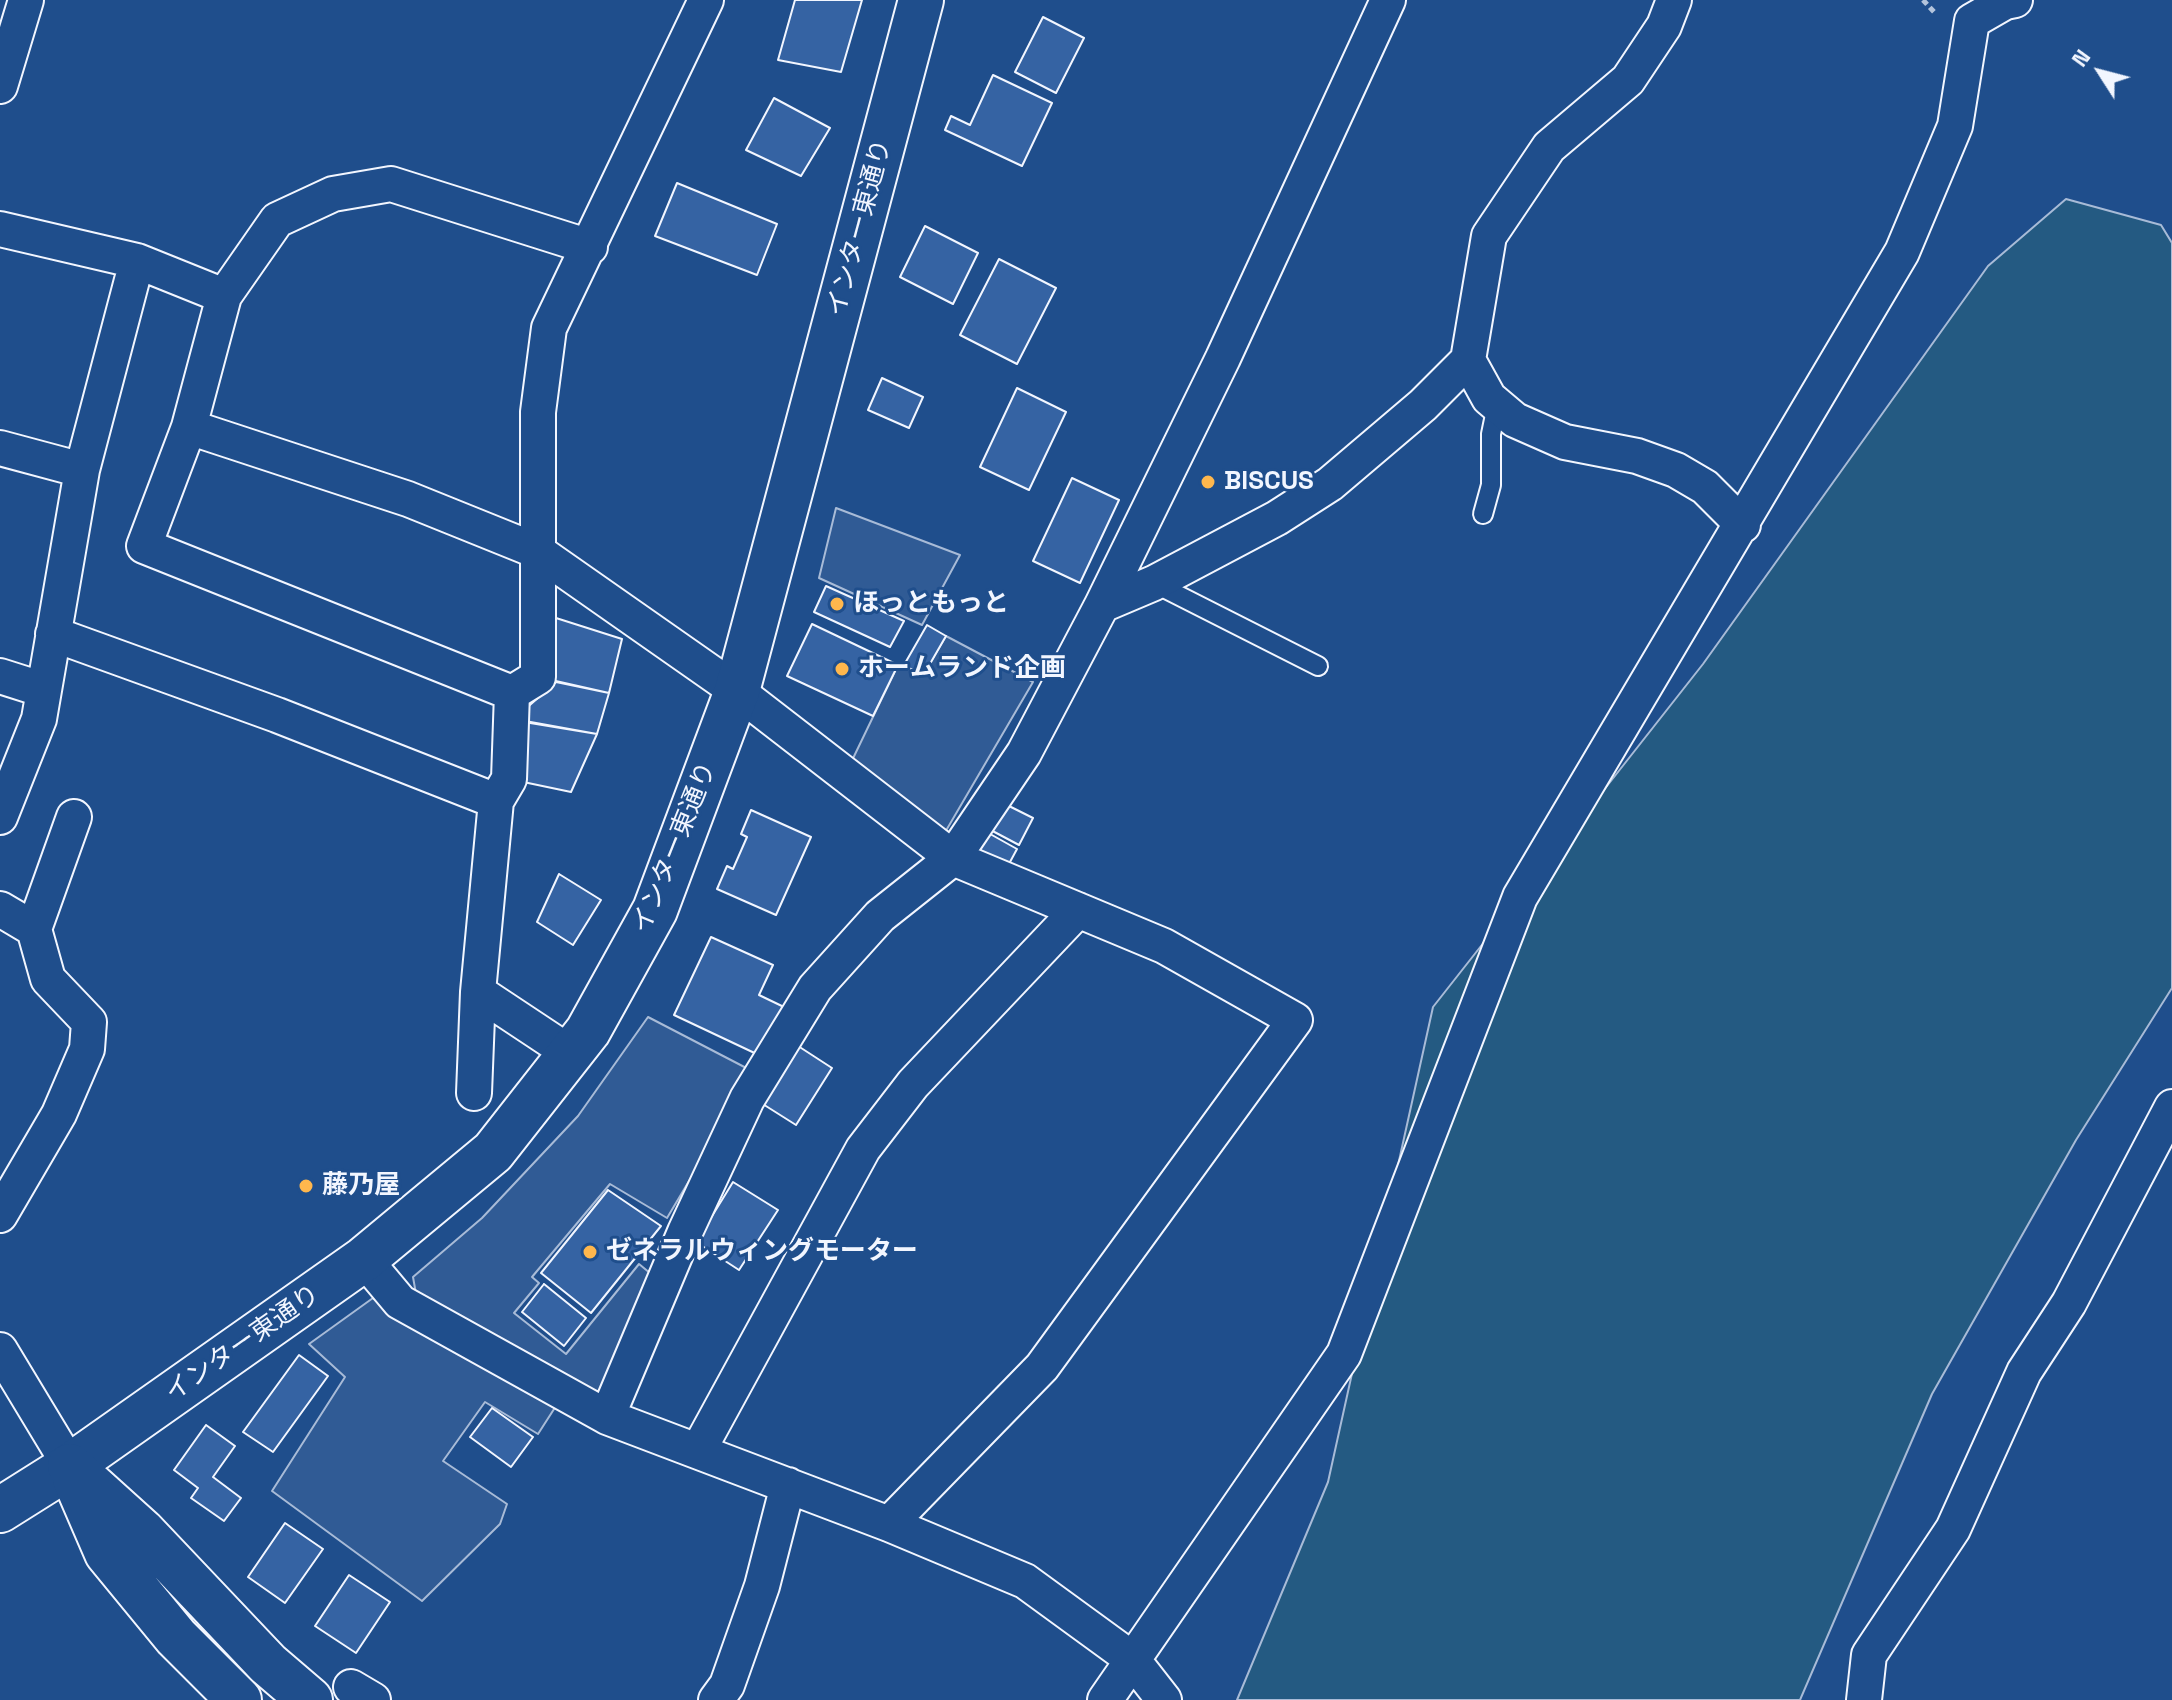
<!DOCTYPE html>
<meta charset="utf-8">
<style>
body{margin:0}
#map{position:relative;width:2172px;height:1700px;overflow:hidden;background:#1f4e8c;font-family:"Space Grotesk",sans-serif}
canvas{display:block}
.north{position:absolute;left:2060px;top:32px;width:80px;height:80px;-webkit-text-stroke:6px #1f4e8c;paint-order:stroke;rotate:306deg;font-size:22px;font-weight:700;line-height:32px;text-align:center;color:#f2f6ff}
.north::after{content:'';display:block;margin:auto;width:28px;height:36px;background:#f2f6ff;clip-path:polygon(50% 0,100% 100%,50% 72%,0 100%)}
</style>
<div id="map">
<canvas width="2172" height="1700"></canvas>
<div class="north">N</div>
</div>
<script>
const g = document.querySelector('canvas').getContext('2d');
g.lineJoin = 'round';
function paint(path, color) { g.fillStyle = color; g.fill(path, 'evenodd'); }
const poly = rows => new Path2D(rows.map(r => 'M' + r).join(''));
function strokePath(path, color, width, dash) { g.strokeStyle = color; g.lineWidth = width; g.lineCap = dash ? 'butt' : 'round'; g.setLineDash(dash || []); g.stroke(path); }
function write(font, color, halo, rows, align = 'center') {
  g.font = font + ' "Space Grotesk","Noto Sans JP",sans-serif'; g.lineWidth = 6; g.setLineDash([]); g.textBaseline = 'middle'; g.strokeStyle = halo; g.fillStyle = color; for (const [text, x, y, turn = 0] of rows) {
    g.save(); g.translate(x, y); g.rotate((+turn || 0) * Math.PI / 180); g.textAlign = isNaN(turn) ? turn : align; if (halo) g.strokeText(text, 0, 0); g.fillText(text, 0, 0); g.restore();
  }
}
const green = poly([
 [2066,199,2161,225,2172,243,2172,988,2076,1140,1932,1394,1800,1700,1237,1700,1328,1482,1433,1007,1703,664,1988,266,2066,199]
]);
const parking = poly([
 [836,508,960,555,922,625,819,578,836,508],
 [946,636,1033,682,937,846,845,775,898,665,923,675,946,636],
 [648,1017,754,1072,667,1218,610,1184,532,1277,539,1283,514,1313,566,1354,639,1264,656,1278,605,1397,416,1294,413,1277,482,1218,578,1116,648,1017],
 [373,1298,403,1322,556,1406,538,1434,485,1402,443,1461,507,1504,500,1524,422,1601,272,1491,345,1377,309,1344,373,1298]
]);
const building = poly([
 [795,0,862,0,841,72,778,60,795,0],
 [1043,17,1084,38,1056,93,1015,72,1043,17],
 [993,75,1052,103,1022,166,945,130,951,116,970,125,993,75],
 [774,98,830,128,801,176,746,150,774,98],
 [677,183,777,224,757,275,655,236,677,183],
 [925,226,978,253,953,304,900,277,925,226],
 [999,259,1056,288,1017,364,960,335,999,259],
 [882,378,923,397,909,428,868,410,882,378],
 [1017,388,1066,412,1029,490,980,467,1017,388],
 [1072,478,1119,500,1080,583,1033,561,1072,478],
 [826,586,904,621,890,647,814,612,826,586],
 [556,618,622,639,609,693,538,677,556,618],
 [812,624,898,665,873,716,787,676,812,624],
 [927,625,946,636,923,676,904,665,927,625],
 [556,682,609,693,597,734,514,719,556,682],
 [512,720,597,734,571,792,509,779,512,720],
 [999,801,1033,818,1019,845,985,827,999,801],
 [751,810,811,837,776,915,717,889,727,866,733,869,747,837,741,834,751,810],
 [983,830,1017,849,1003,875,969,857,983,830],
 [559,874,601,900,573,945,537,922,559,874],
 [711,937,773,965,759,995,786,1008,763,1057,674,1015,711,937],
 [795,1044,832,1068,796,1125,758,1101,795,1044],
 [733,1182,778,1210,739,1270,696,1242,733,1182],
 [608,1190,661,1226,591,1313,541,1273,608,1190],
 [544,1284,586,1318,564,1346,522,1312,544,1284],
 [299,1355,328,1376,273,1452,243,1432,299,1355],
 [492,1408,533,1437,511,1467,470,1437,492,1408],
 [206,1425,235,1446,213,1477,241,1498,224,1521,191,1498,198,1488,174,1470,206,1425],
 [285,1523,323,1549,285,1603,248,1577,285,1523],
 [349,1575,390,1602,356,1653,315,1626,349,1575]
]);
const path = poly([
 [1923,0,1936,14]
]);
const lane = poly([
 [1483,514,1491,485,1491,434,1497,405],
 [1154,583,1318,666]
]);
const street = poly([
 [0,86,26,0],
 [0,229,137,261,224,296,189,427,144,546,512,693],
 [224,296,277,220,333,194,391,184,590,247],
 [1468,360,1489,398,1515,420,1565,442,1637,456,1676,470,1705,487,1743,525],
 [189,427,408,499,537,551,737,691,953,858,1164,946,1295,1020,1042,1367,889,1524],
 [0,448,82,470],
 [1102,605,1154,583,1277,518,1330,484,1423,405,1468,360,1489,236,1549,147,1628,80,1664,26,1674,0],
 [53,634,277,715,496,801],
 [0,676,44,690],
 [0,817,39,719,82,470,137,261],
 [0,909,34,929],
 [478,992,570,1053],
 [474,1093,478,992,496,801,509,779,512,693,538,677,538,412,549,328,706,0],
 [0,1215,59,1114,87,1049,89,1022,48,979,34,929,74,817],
 [364,1259,400,1302,607,1417,889,1524,1025,1581,1132,1659,1164,1700],
 [0,1350,70,1466],
 [607,1417,685,1232,747,1099,815,988,880,916,953,858,1024,753,1102,605,1223,358,1388,0],
 [698,1451,863,1149,913,1084,1078,910],
 [351,1687,373,1700],
 [716,1700,727,1685,762,1586,788,1485],
 [1105,1700,1344,1354,1520,897,1902,252,1955,126,1972,21,2005,2,2015,0],
 [1864,1700,1869,1655,1953,1529,2024,1372,2069,1303,2172,1107]
]);
const secondary = poly([
 [0,1510,70,1466,364,1259,493,1152,588,1031,655,910,737,691,921,0]
]);
const highway = poly([
 [70,1466,142,1531,268,1664,310,1700],
 [75,1479,107,1553,176,1637,239,1700]
]);
const markers = [
 [1208,482,8,"#ffb74d"],
 [837,604,8,"#ffb74d"],
 [842,669,8,"#ffb74d"],
 [306,1186,8,"#ffb74d"],
 [590,1252,8,"#ffb74d"]
];
const streetNames = [
 ["インター東通り",860,228,-75],
 ["インター東通り",675,848,-68],
 ["インター東通り",243,1344,-35]
];
const poiNames = [
 ["BISCUS",1224,482],
 ["ほっともっと",853,604],
 ["ホームランド企画",858,669],
 ["藤乃屋",322,1186],
 ["ゼネラルウィングモーター",606,1252]
];
paint(green, '#245a82');
strokePath(green, '#a8bbd7', 2);
paint(parking, '#305b95');
strokePath(parking, '#a8bbd7', 2);
paint(building, '#3563a3');
strokePath(building, '#f2f6ff', 2);
strokePath(lane, '#f2f6ff', 22);
strokePath(street, '#f2f6ff', 38);
strokePath(secondary, '#f2f6ff', 48);
strokePath(highway, '#f2f6ff', 48);
strokePath(path, '#b3c4dc', 5, [6, 4]);
strokePath(lane, '#1f4e8c', 18);
strokePath(street, '#1f4e8c', 34);
strokePath(secondary, '#1f4e8c', 44);
strokePath(highway, '#1f4e8c', 44);
for (const [x, y, r, color] of markers) { const dot = new Path2D(); dot.arc(x, y, r, 0, 2 * Math.PI); g.fillStyle = color; g.fill(dot); strokePath(dot, '#1f4e8c', 3); }
write('26px', '#f2f6ff', '#1f4e8c', streetNames);
write('bold 26px', '#f2f6ff', '#1f4e8c', poiNames, 'left');
</script>
